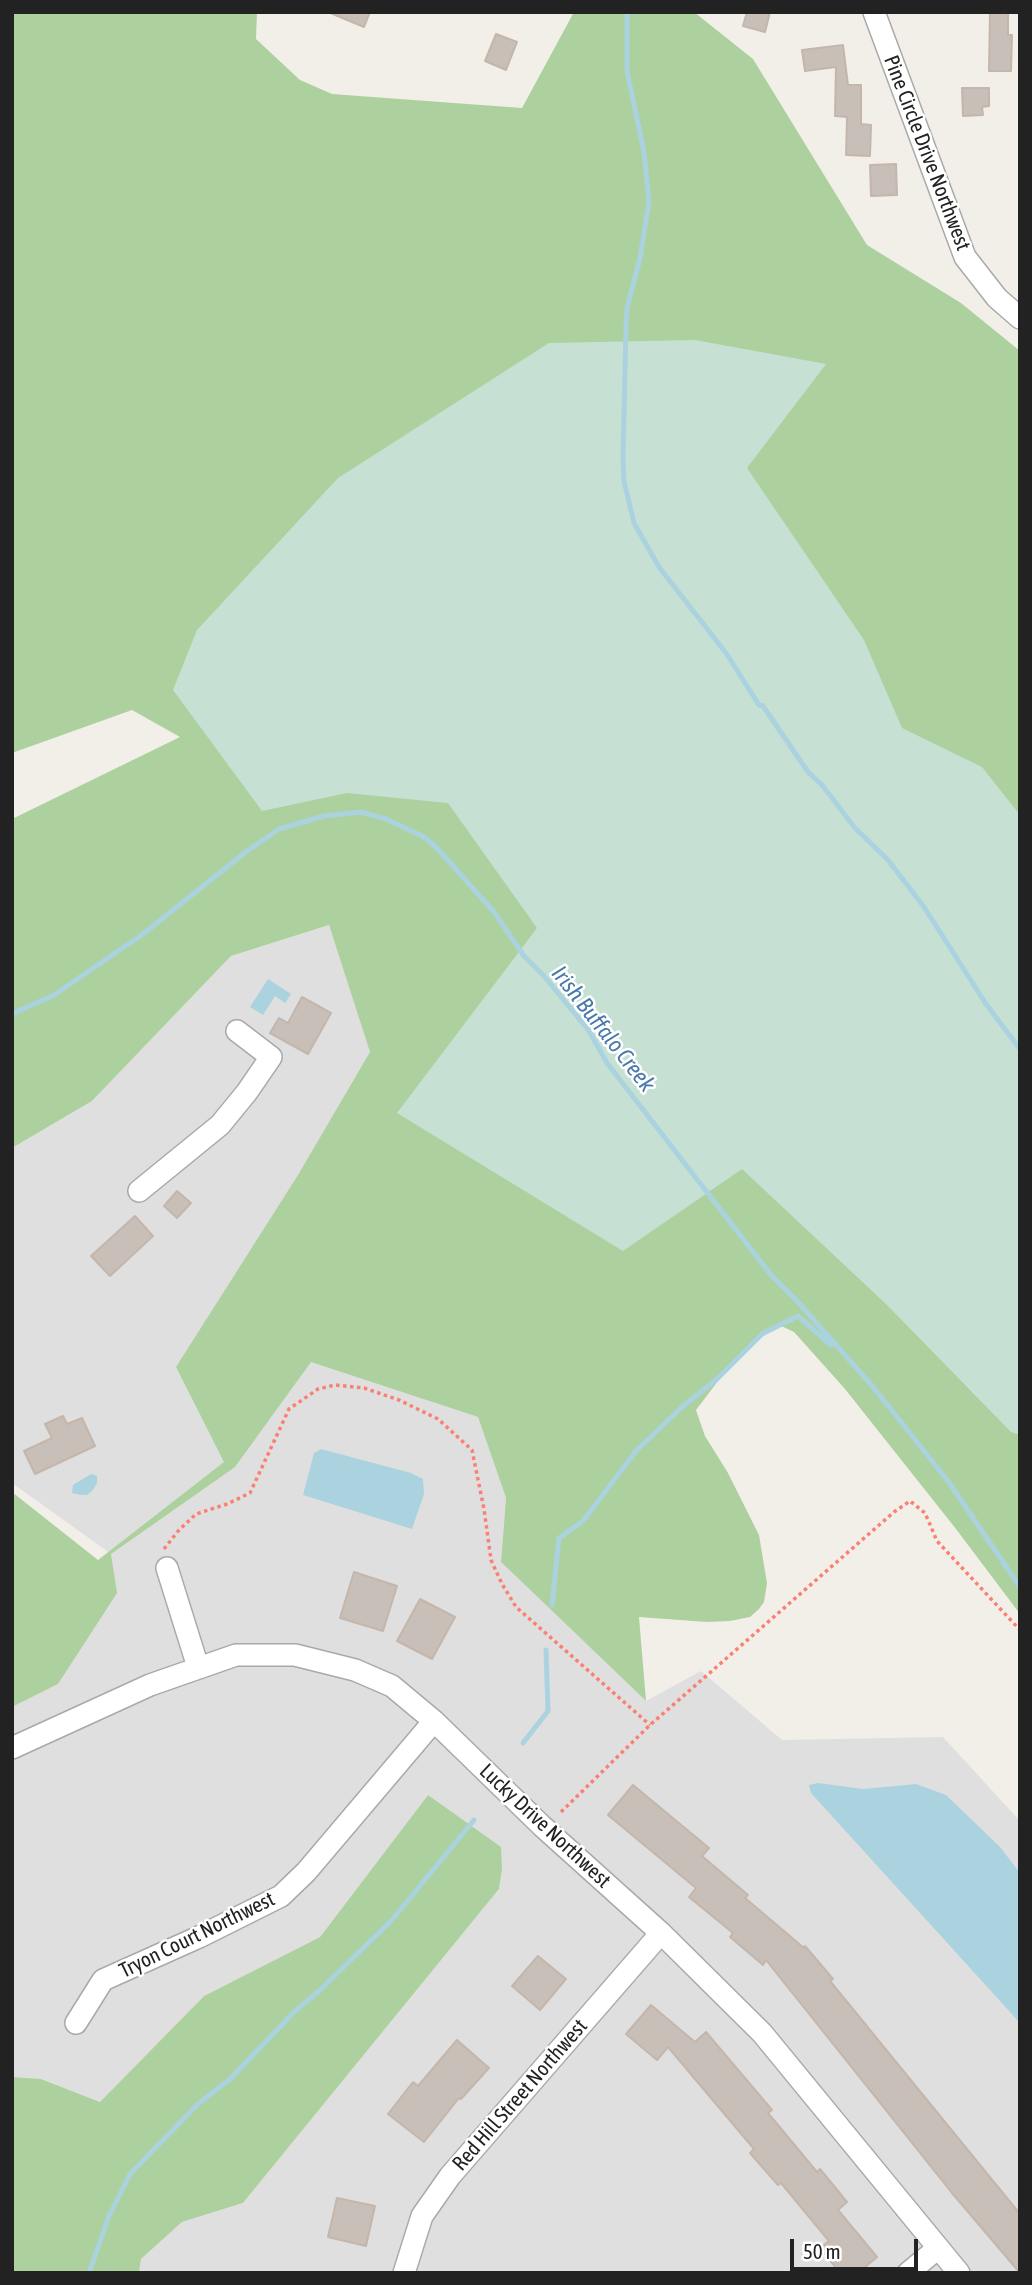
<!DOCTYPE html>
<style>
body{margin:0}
#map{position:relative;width:1032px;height:2285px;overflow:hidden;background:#f2efe9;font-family:"Asap Condensed",sans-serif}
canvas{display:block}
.frame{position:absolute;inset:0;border:14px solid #222;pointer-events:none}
.scale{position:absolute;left:790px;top:2239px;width:128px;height:32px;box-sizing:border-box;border:4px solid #222;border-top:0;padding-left:9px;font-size:21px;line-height:24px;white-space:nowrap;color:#222;-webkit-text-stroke:5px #fff;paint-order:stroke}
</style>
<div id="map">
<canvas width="1032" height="2285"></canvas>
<div class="frame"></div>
<div class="scale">50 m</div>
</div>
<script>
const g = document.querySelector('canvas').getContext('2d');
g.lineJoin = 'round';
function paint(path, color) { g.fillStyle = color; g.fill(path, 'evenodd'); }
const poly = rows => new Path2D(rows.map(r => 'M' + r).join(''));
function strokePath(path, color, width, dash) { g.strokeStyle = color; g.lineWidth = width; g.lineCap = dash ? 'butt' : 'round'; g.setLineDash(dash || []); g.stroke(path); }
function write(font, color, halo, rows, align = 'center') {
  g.font = font + ' "Asap Condensed",sans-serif'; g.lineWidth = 5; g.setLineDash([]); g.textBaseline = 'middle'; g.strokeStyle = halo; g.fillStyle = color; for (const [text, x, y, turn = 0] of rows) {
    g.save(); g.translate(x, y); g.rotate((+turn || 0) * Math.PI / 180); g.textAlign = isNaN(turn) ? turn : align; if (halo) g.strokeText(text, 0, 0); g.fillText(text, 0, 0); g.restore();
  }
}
const residential = poly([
 [329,925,371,1053,310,1361,478,1417,506,1498,501,1562,646,1701,701,1671,782,1740,943,1737,1020,1821,1020,2273,139,2273,141,2259,182,2222,243,2203,499,1889,502,1869,428,1795,320,1937,204,1996,100,2102,41,2079,12,2077,12,1707,58,1684,111,1554,12,1483,12,1148,92,1101,231,956]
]);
const forest = poly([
 [12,12,257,12,256,39,300,80,332,94,522,108,574,12,694,12,753,59,867,245,961,303,1020,351,1020,1614,956,1529,845,1389,794,1332,777,1324,731,1364,696,1410,705,1436,728,1473,759,1535,767,1583,764,1602,759,1609,750,1617,730,1621,707,1622,639,1617,646,1701,501,1562,506,1498,478,1417,311,1362,235,1467,111,1554,117,1593,58,1684,12,1707,12,1492,98,1560,224,1462,176,1367,298,1175,370,1052,329,925,231,956,92,1101,12,1148,12,819,180,737,132,710,12,753],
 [428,1795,501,1847,502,1869,499,1889,243,2203,182,2222,141,2259,139,2273,12,2273,12,2077,41,2079,100,2102,204,1996,320,1937]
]);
const wetland = poly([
 [695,340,826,364,747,468,864,640,902,728,982,767,1020,815,1020,1435,1011,1432,887,1305,742,1169,623,1251,397,1113,537,928,448,803,347,793,262,811,173,690,197,630,338,478,549,343]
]);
const water = poly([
 [268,979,291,994,285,1003,275,996,263,1015,250,1007],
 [321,1449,411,1473,423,1479,424,1494,412,1529,303,1495,314,1453],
 [91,1474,97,1476,97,1483,93,1490,87,1495,81,1495,72,1493,73,1485],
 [818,1783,863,1789,916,1784,946,1795,1000,1847,1020,1873,1020,2023,811,1793,809,1785]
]);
const stream = poly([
 [627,12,627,71,644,152,649,202,640,258,627,308,626,327,623,458,624,481,634,523,659,567,726,653,759,705,763,706,808,772,822,785,855,828,888,860,924,907,986,1004,1020,1049],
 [12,1014,54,995,143,934,247,851,279,829,324,816,361,812,386,819,424,837,436,847,494,912,524,956,544,976,589,1031,607,1063,771,1275,799,1303,874,1388,948,1481,1020,1587],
 [552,1605,559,1538,583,1521,636,1451,682,1407,717,1379,762,1334,798,1316,831,1345],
 [523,1743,548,1711,546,1650],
 [89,2273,109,2216,130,2174,198,2104,230,2079,295,2011,318,1992,392,1920,474,1820]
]);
const building = poly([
 [328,12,370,12,364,27,328,12],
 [747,12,770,12,765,32,743,26,747,12],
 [990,12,1008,12,1008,35,1012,35,1011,71,989,71,990,12],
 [496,34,517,42,506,70,485,61,496,34],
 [843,45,848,85,861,85,861,124,871,125,870,156,846,155,847,117,835,116,836,67,805,71,802,50,843,45],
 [962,88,989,88,989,106,982,107,983,115,963,116,962,88],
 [896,164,897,195,871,196,870,165,896,164],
 [302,997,331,1013,308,1054,270,1033,279,1018,288,1023,302,997],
 [177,1191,191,1203,177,1218,164,1206,177,1191],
 [135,1216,153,1236,110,1276,91,1256,135,1216],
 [63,1416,67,1424,82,1418,95,1446,35,1474,24,1451,52,1438,45,1424,63,1416],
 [354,1572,397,1586,383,1631,340,1618,354,1572],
 [420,1599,455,1617,432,1659,397,1641,420,1599],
 [633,1785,709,1848,702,1856,748,1895,745,1898,804,1948,805,1946,833,1979,830,1981,1020,2214,1020,2273,952,2193,766,1960,763,1965,730,1937,733,1933,689,1897,696,1888,608,1815,633,1785],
 [538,1956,566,1979,540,2010,512,1986,538,1956],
 [651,2005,695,2042,706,2032,772,2110,768,2113,817,2172,820,2169,847,2202,838,2210,877,2257,858,2273,840,2273,820,2248,829,2241,781,2183,778,2185,750,2153,754,2149,668,2047,657,2060,626,2034,651,2005],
 [457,2040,489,2068,461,2099,459,2098,424,2142,388,2114,413,2082,418,2086,457,2040],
 [337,2198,375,2206,366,2246,328,2237,337,2198]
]);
const path = poly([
 [164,1549,179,1530,196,1514,227,1504,250,1493,289,1409,318,1389,335,1385,364,1388,399,1400,438,1419,472,1450,484,1509,491,1560,502,1584,516,1607,650,1725],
 [561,1812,650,1725,894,1512,910,1501,925,1513,937,1541,1020,1630]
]);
const minor = poly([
 [874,12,965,257,997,298,1020,318],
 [139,1191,220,1125,247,1092,271,1057,237,1031],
 [167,1568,198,1667],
 [12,1748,150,1685,236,1655,295,1655,355,1670,392,1686,434,1721,542,1826,661,1933,762,2033,959,2273],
 [76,2023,103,1980,199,1937,281,1896,306,1872,434,1721],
 [404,2273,422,2216,450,2176,661,1933],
 [908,2273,938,2248]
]);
const streetNames = [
 ["Pine Circle Drive Northwest",927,153,69],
 ["Lucky Drive Northwest",545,1826,43],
 ["Tryon Court Northwest",197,1935,-26],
 ["Red Hill Street Northwest",520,2095,-49]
];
const waterNames = [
 ["Irish Buffalo Creek",603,1029,52]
];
paint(residential, '#e0dfdf');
paint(forest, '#add19e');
paint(wetland, '#c6e0d4');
paint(water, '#aad3df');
strokePath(stream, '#aad3df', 5);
paint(building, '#c7bfb8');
strokePath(building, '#c4b6ab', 2);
strokePath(minor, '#a9a9a9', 24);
strokePath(path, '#fa8072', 3.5, [3.5, 3.5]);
strokePath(minor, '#fff', 21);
write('21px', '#222', '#fff', streetNames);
write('italic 23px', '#4a7aab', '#fff', waterNames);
</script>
